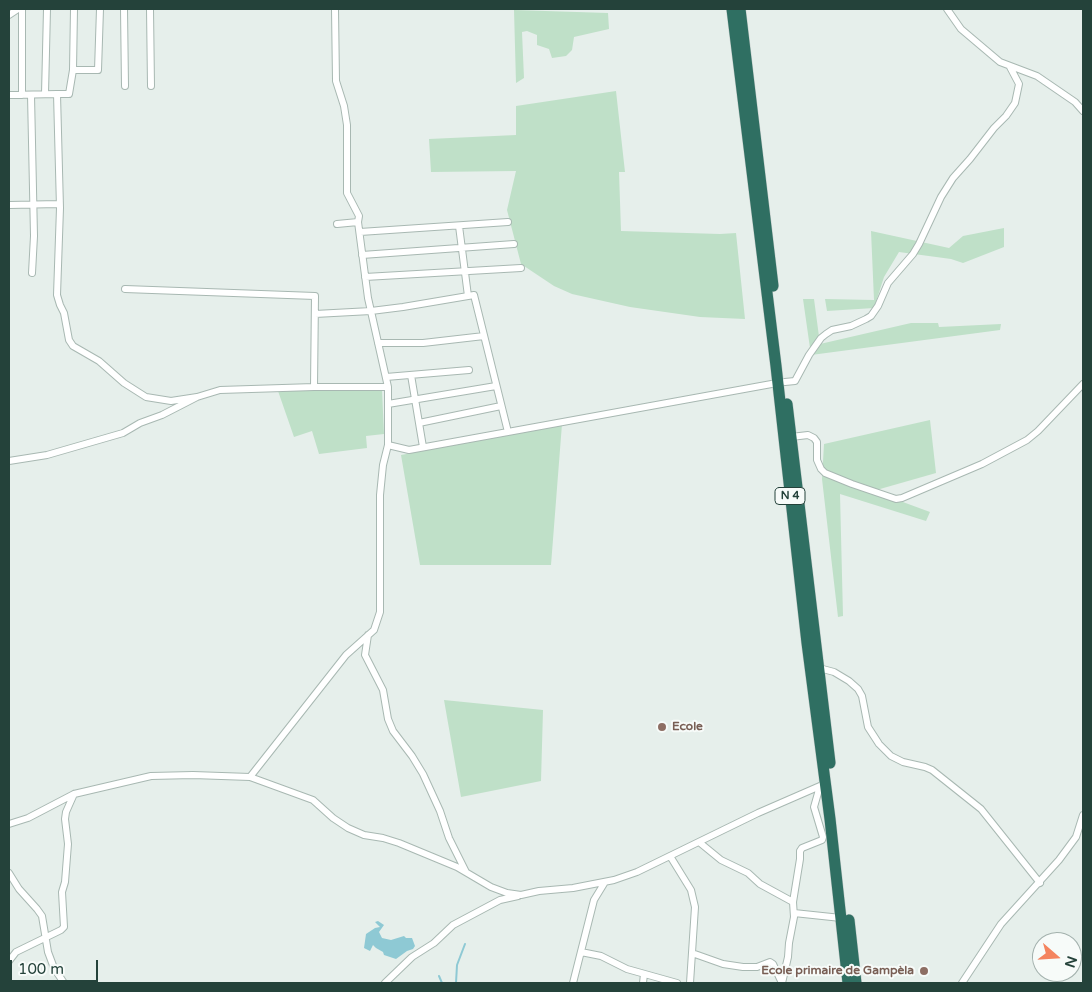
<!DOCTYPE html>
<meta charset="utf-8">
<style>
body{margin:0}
#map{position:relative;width:1092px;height:992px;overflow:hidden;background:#e6efeb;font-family:"Varela Round",sans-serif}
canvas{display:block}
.frame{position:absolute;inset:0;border:10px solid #24423a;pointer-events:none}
.north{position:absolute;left:1032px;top:932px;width:50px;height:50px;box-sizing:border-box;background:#f7fbf9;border:1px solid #a3b1ad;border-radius:50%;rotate:109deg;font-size:14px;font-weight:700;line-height:20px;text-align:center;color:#24423a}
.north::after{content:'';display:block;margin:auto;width:18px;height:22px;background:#f4845f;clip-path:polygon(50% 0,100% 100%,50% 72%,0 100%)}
.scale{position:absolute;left:10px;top:960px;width:88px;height:22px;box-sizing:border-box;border:2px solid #24423a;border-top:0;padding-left:6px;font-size:15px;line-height:18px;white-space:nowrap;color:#24423a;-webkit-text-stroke:4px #f7fbf9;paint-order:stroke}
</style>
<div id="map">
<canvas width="1092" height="992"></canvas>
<div class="frame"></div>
<div class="north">N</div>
<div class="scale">100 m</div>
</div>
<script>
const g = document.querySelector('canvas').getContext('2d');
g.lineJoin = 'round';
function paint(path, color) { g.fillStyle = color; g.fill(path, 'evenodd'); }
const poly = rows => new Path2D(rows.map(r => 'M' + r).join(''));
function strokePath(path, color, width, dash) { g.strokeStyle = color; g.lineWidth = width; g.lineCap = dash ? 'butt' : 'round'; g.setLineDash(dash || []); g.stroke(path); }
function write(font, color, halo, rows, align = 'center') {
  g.font = font + ' "Varela Round",sans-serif'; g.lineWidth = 4; g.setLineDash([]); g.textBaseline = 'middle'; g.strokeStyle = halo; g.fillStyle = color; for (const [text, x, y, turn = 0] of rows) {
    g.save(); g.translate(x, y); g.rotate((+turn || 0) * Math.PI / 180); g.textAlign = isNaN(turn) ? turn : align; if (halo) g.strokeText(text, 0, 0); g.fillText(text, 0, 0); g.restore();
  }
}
const green = poly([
 [514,10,608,13,609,29,574,37,572,50,566,56,552,58,549,49,537,45,537,35,527,31,522,32,524,78,516,83],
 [616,91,625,172,619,172,621,231,720,234,736,233,745,319,700,317,630,307,572,294,554,286,521,264,507,210,516,171,431,172,429,139,516,135,516,106],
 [1004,228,1004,247,963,263,951,259,899,252,884,277,874,308,827,311,825,299,874,300,871,231,949,248,963,236],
 [803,299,814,299,820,344,911,323,938,323,939,327,1001,324,1000,330,811,355],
 [382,390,384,434,366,436,367,448,319,454,312,431,294,437,278,391],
 [930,420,936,473,873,491,930,512,926,521,840,494,843,616,838,617,822,479,824,444],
 [562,424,551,565,420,565,401,455],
 [444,700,543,710,541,781,461,797]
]);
const water = poly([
 [378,921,384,925,379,932,382,938,391,940,404,936,406,938,412,938,415,946,413,949,407,951,396,959,384,955,383,952,376,948,373,945,370,951,364,948,366,934,375,928,380,927,375,922]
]);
const stream = poly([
 [439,976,442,983],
 [456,983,457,965,465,944]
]);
const street = poly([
 [124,9,125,86],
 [150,9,151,86],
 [335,9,336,81,344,106,347,125,347,193,359,216,358,222],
 [947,9,961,29,1000,62,1037,76,1075,102,1083,111],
 [9,15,18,9],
 [73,70,98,70,100,9],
 [45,94,47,9],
 [57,94,69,94,73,70,74,9],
 [9,95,57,94,60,208,57,295,60,305,64,313,69,340,73,346,99,361,124,383,146,397,171,401,197,397],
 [22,95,22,9],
 [31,95,34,236,32,273],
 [9,205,59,204],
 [459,226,468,296],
 [360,232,508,222],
 [362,255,514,244],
 [365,277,521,268],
 [125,289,315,296,314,387,388,387],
 [315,314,371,311,403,307,474,295,508,432],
 [378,343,423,343,484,336],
 [411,375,423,447],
 [386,377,469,370],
 [785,382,795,381,809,355,821,338,826,334,832,330,851,326,866,319,871,316,878,306,888,283,913,254,919,244,941,197,953,178,970,159,994,128,1006,116,1015,103,1019,84,1010,67],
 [388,404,496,386],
 [419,423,501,406],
 [791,437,808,435,814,438,817,442,817,460,821,469,825,473,852,484,896,499,902,498,982,464,1027,440,1038,431,1083,384],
 [388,445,409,450,777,383],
 [9,461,47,455,123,433,140,423,162,415,197,397,220,390,314,387],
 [368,635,365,655,383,690,388,719,393,731,412,756,423,774,440,811,449,838,466,872],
 [819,668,834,672,849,681,858,689,862,696,868,727,879,744,891,756,903,762,925,767,932,770,981,809,1040,883],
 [250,777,346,655,374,630,380,612,380,495,383,465,388,445,388,387,368,298,358,222,337,224],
 [9,824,28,818,74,794,151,776,193,775,250,777,313,800,333,818,348,828,364,835,383,838,399,843,457,867,491,887,507,893,521,895,539,891,573,888,614,880,637,872,758,813,820,786,825,782],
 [699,842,721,860,748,873,760,884,793,902],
 [670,856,691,890,695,907,690,983],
 [9,873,19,889,37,909,42,916,48,952,54,968,64,983],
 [794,913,841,918],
 [581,952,601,956,627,969,677,983],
 [692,953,723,964,743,967,757,967,770,962,773,964,782,983],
 [9,961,16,952,61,930,64,927,62,892,65,882,68,844,65,819,66,812,74,794],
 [385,983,412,957,434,943,453,925,500,900,518,896],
 [573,983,594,900,605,882],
 [643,983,644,974],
 [782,983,788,957,789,943,794,917,793,902,800,859,800,851,802,848,822,840,823,837,814,807,820,786],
 [962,983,1001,924,1059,860,1076,837,1083,815]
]);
const highway = poly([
 [732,9,776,366,807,643,830,819,848,983],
 [740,9,773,286],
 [787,404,830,763],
 [849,920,856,983]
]);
const markers = [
 [662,727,5,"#8d6e63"],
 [924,971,5,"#8d6e63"]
];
const shields = [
 [790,496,30]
];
const shieldNames = [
 ["N 4",790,496]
];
const educationNames = [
 ["Ecole",672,727],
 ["Ecole primaire de Gampèla",914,971,"right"]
];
paint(green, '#bfe0c8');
paint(water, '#8ec9d4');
strokePath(stream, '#8ec9d4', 2);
strokePath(street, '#a8b8b2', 8);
strokePath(highway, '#c2cac8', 12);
strokePath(street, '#fff', 6);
strokePath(highway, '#2f6f62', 11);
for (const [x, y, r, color] of markers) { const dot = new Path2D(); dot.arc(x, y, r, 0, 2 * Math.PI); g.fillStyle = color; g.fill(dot); strokePath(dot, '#f7fbf9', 2); }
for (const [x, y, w] of shields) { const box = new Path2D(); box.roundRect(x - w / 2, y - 8.5, w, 17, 4); g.fillStyle = '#f7fbf9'; g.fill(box); strokePath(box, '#24423a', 1); }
write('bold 11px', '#24423a', null, shieldNames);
write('bold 12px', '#785e54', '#f7fbf9', educationNames, 'left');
</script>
